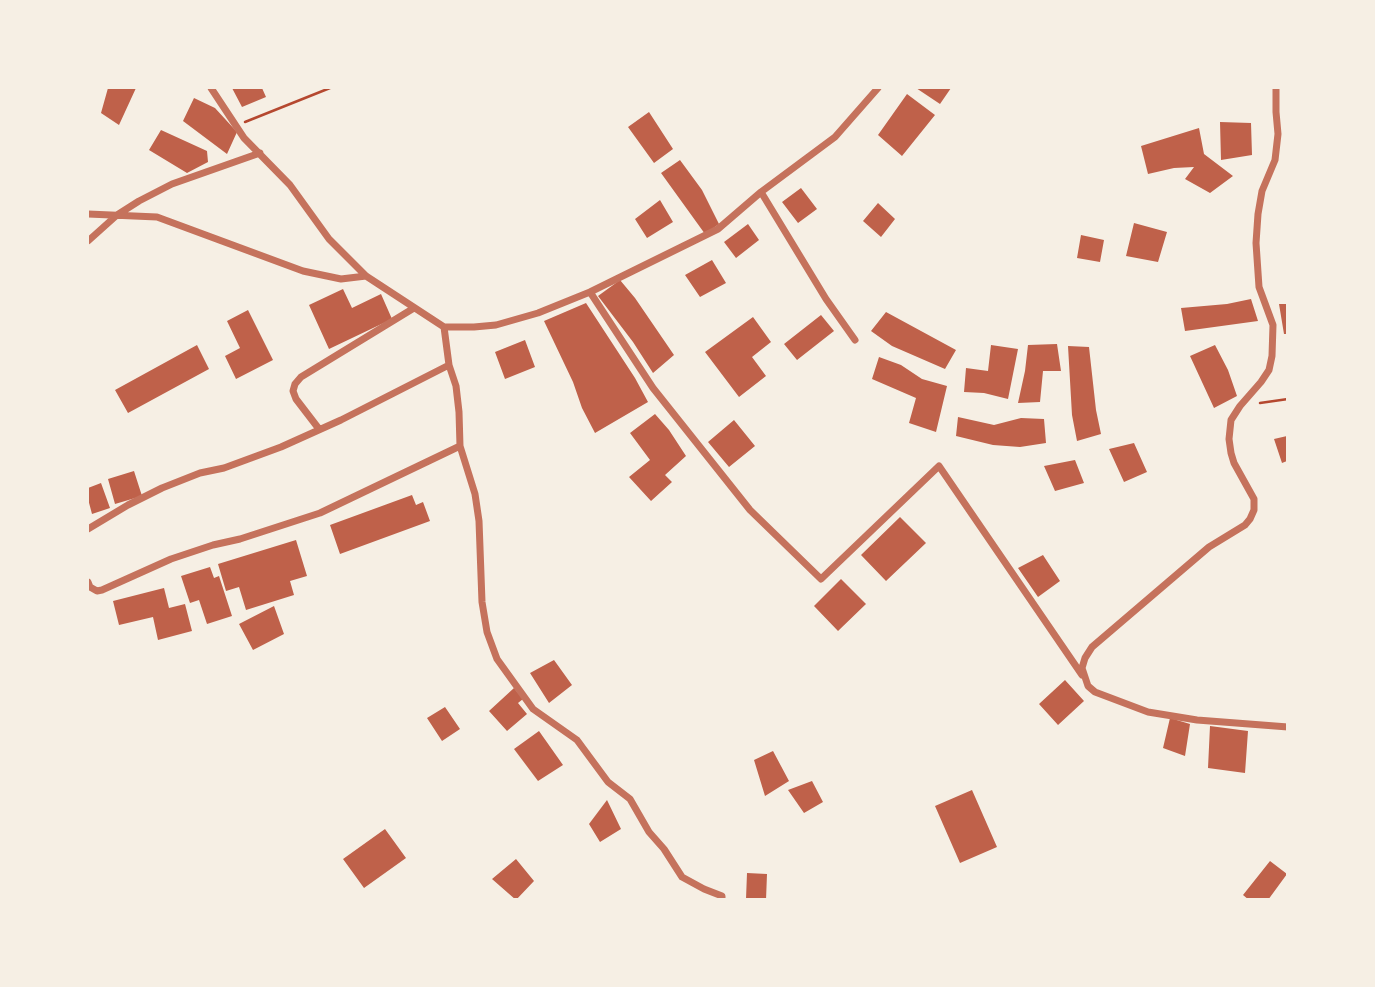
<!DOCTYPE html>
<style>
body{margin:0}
#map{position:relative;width:1375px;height:987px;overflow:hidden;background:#f6efe4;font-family:"PT Sans Narrow",sans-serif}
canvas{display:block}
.frame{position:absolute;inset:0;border:89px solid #f6efe4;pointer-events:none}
</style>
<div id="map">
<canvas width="1375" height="987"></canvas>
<div class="frame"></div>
</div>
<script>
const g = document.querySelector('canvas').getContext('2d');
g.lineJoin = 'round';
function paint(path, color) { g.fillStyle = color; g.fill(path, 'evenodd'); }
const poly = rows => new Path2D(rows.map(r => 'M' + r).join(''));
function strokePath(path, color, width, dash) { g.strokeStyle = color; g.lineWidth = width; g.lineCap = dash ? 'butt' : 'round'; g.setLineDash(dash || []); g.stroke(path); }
const building = poly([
 [108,88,136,88,119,125,101,113],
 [232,88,262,88,266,97,242,107],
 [916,88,951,88,940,104],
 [907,94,935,115,902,156,878,135],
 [194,98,215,108,237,132,227,154,183,121],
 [649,112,673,149,654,163,628,127],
 [1220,122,1251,123,1252,155,1221,160],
 [1199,128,1204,154,1233,176,1210,193,1185,179,1194,167,1174,168,1148,174,1141,146],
 [161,130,207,151,208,162,187,173,149,150],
 [680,160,702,190,719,224,705,234,661,173],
 [801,188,817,209,798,223,782,202],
 [660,200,673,222,647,238,635,219],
 [878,203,895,219,881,237,863,221],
 [1134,223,1167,232,1158,262,1126,256],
 [748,224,759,240,736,258,724,242],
 [1081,235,1104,240,1100,262,1077,258],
 [712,260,726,283,700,297,685,275],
 [620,280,635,298,674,355,653,373,633,342,598,296],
 [343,289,352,308,381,294,392,319,329,349,309,305],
 [1251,299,1258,321,1185,331,1181,308,1227,304],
 [586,303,635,378,648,402,595,433,582,408,573,382,544,321],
 [1279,304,1287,304,1287,334,1284,334],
 [248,310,273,360,236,379,225,356,240,348,227,321],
 [886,312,956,350,945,369,892,346,871,331],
 [821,315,834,331,797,360,784,344],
 [753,317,771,342,752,357,766,376,739,397,705,352],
 [525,340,535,367,505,379,495,352],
 [1057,344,1061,371,1043,371,1040,402,1018,403,1025,371,1028,345],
 [197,345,209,369,128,413,115,390],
 [991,345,1018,349,1008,399,984,393,964,392,966,368,988,371],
 [1215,345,1228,370,1237,396,1214,408,1190,356],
 [1068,346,1089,347,1096,410,1101,434,1077,441,1072,415],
 [879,357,901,365,922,379,947,386,936,432,909,423,916,398,872,379],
 [655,414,669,430,686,456,665,475,672,482,651,501,629,477,650,460,630,433],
 [958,417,994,425,1021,418,1044,419,1046,443,1020,447,993,445,956,436],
 [734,420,755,446,729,467,708,442],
 [1287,436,1287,461,1282,463,1274,439],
 [1134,443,1147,472,1124,482,1109,449],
 [1075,460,1084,483,1055,491,1044,466],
 [134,471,142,496,115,504,108,479],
 [101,483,110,508,92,514,88,499,88,488],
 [412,495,416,505,423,502,430,521,340,554,330,525],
 [900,517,926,543,886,581,861,555],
 [296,540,307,576,290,581,294,595,246,610,239,587,226,591,218,564],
 [1043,555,1060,581,1038,597,1018,568],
 [210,567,214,578,219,576,232,616,207,624,199,600,190,603,181,576],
 [841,579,866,604,838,631,814,606],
 [164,588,169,608,185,604,192,631,158,640,153,617,119,625,113,601],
 [274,606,284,634,253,650,239,624],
 [554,660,572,685,549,703,530,673],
 [1065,680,1084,701,1058,725,1039,704],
 [514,688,523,699,518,703,527,714,507,731,489,711],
 [445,707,460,729,442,741,427,718],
 [1170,718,1190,724,1185,756,1163,748],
 [1210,726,1248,731,1245,773,1208,768],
 [539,731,563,765,538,781,514,749],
 [773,751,789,781,765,796,754,760],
 [812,781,823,802,804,813,788,790],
 [972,790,997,847,960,863,935,806],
 [607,800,621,829,600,842,589,824],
 [385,829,406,858,364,888,343,859],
 [516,859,534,881,516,900,492,879],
 [1270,861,1287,874,1268,900,1249,900,1243,895],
 [747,873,767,874,766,900,746,899]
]);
const path = poly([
 [245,122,330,88],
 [1260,403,1288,399]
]);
const minor = poly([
 [211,88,244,138,290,185,329,239,366,276,444,327,474,327,496,325,538,313,590,292,718,229,761,192,835,137,878,88],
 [1276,88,1276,112,1278,134,1275,160,1262,191,1258,214,1256,243,1259,287,1273,325,1272,356,1269,370,1261,382,1240,406,1231,420,1229,439,1231,453,1234,463,1254,499,1254,510,1250,519,1245,525,1209,547,1092,647,1085,658,1082,668,1088,686,1095,692,1148,712,1197,720,1288,727],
 [761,192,826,299,855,340],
 [88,214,157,217,303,271,341,279,366,276],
 [88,241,117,215,139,201,172,184,260,153],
 [590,292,653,388,750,510,821,579,939,466,1082,675],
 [444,327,449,365,456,386,459,412,460,446,475,494,479,521,482,602,487,632,497,659,533,709,577,740,608,782,630,799,649,832,664,849,682,877,704,889,722,896,722,900],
 [319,429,296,399,293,391,295,384,301,377,414,308],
 [88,529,128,505,162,488,200,473,224,468,281,447,341,420,449,365],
 [88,582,90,587,97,591,102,590,171,559,213,545,240,539,320,513,460,446]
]);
paint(building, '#bf614a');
strokePath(path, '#b5482f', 2.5);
strokePath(minor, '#c5725c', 7);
</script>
